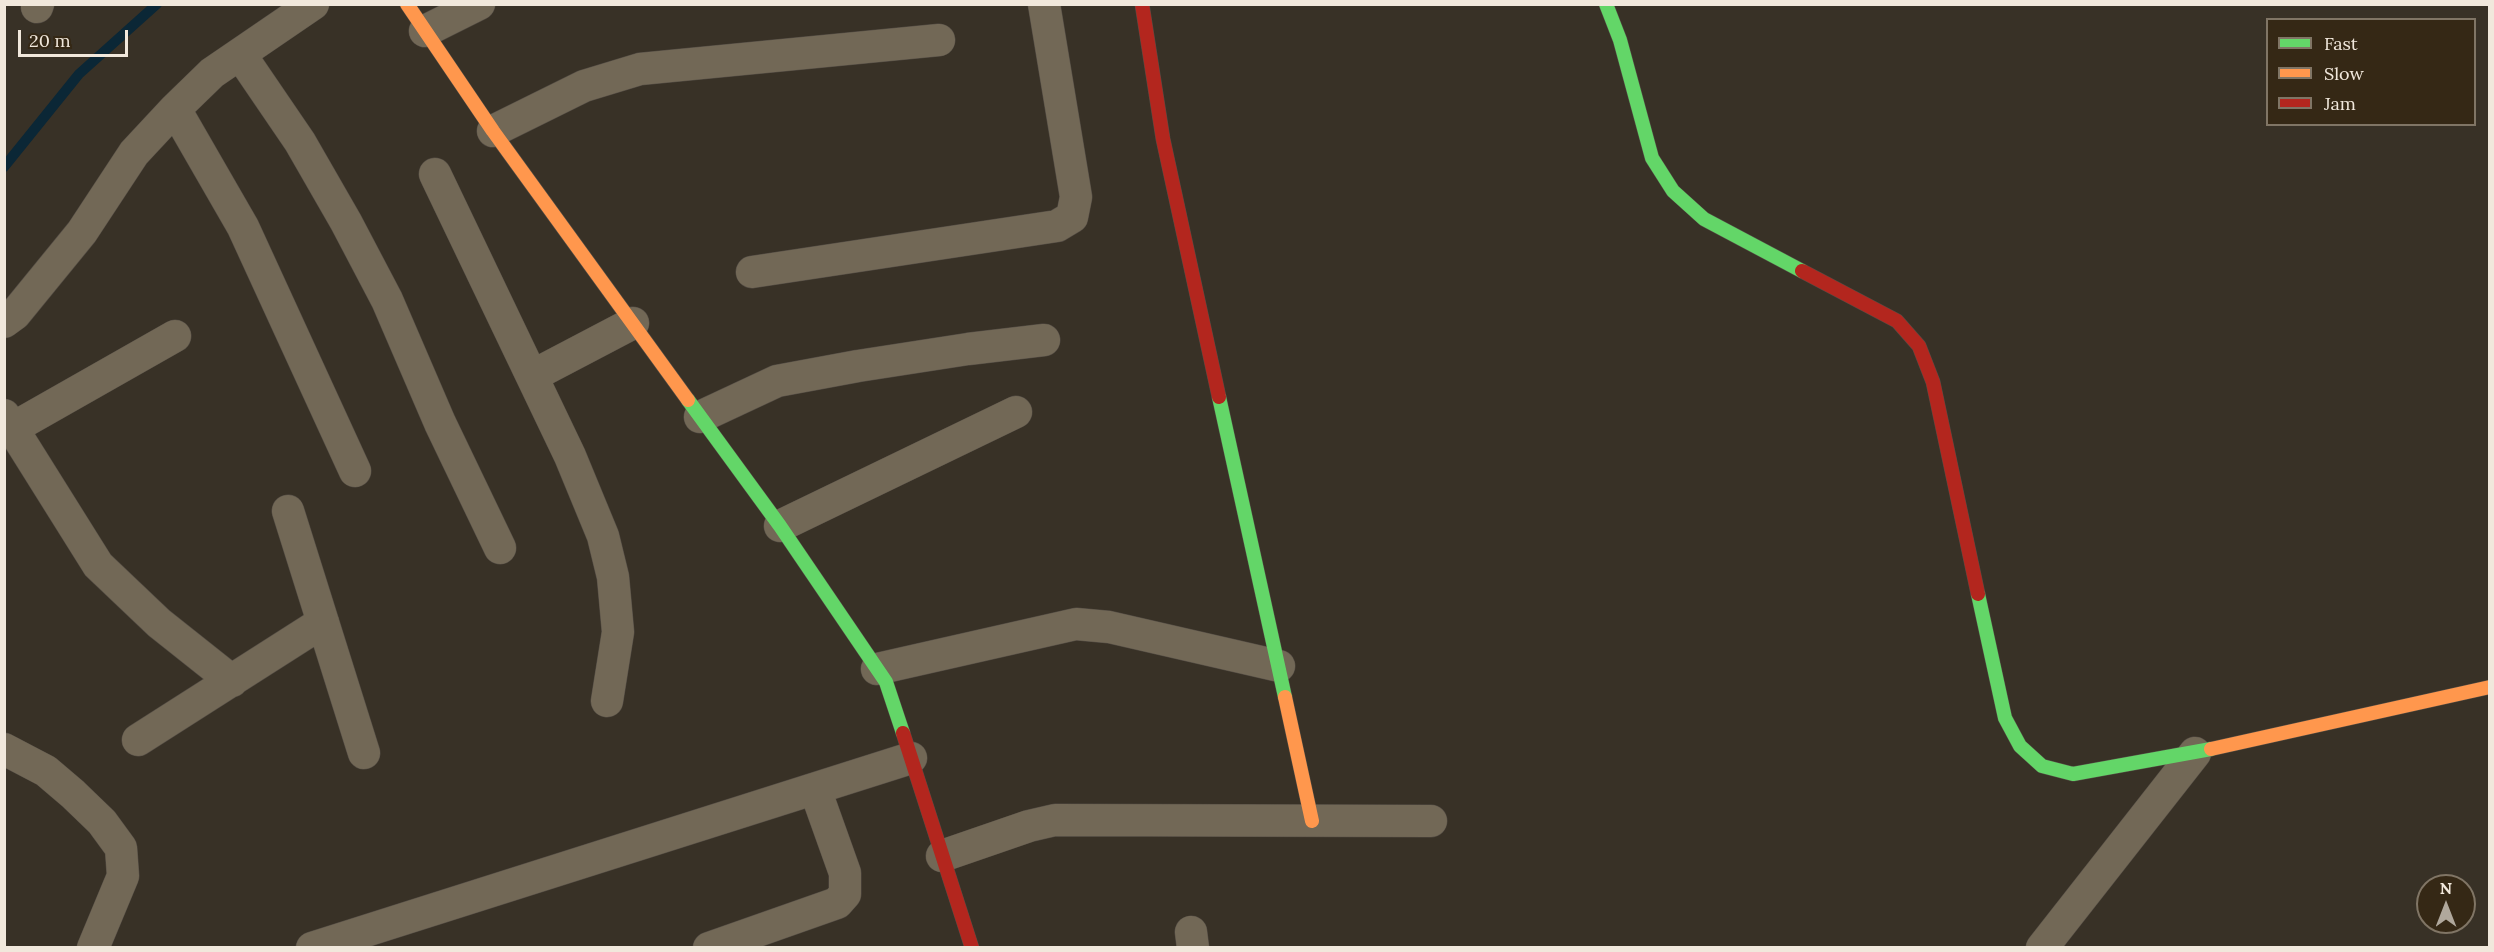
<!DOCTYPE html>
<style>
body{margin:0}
#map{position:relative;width:2494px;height:952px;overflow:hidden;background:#383126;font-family:Lora,serif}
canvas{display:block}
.frame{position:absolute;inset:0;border:6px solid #f1e8dc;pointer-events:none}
.legend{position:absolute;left:2266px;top:18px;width:210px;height:108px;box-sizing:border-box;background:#352815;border:2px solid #807565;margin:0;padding:8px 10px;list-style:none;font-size:18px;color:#f1e8dc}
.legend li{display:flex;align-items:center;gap:12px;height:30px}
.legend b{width:30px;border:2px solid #807565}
.north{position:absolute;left:2416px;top:874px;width:60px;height:60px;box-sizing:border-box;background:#352815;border:2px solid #807565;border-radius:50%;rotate:0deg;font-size:16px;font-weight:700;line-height:24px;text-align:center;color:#f1e8dc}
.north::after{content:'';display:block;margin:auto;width:21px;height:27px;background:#b0a89c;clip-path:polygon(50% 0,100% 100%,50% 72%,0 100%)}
.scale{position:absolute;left:18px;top:30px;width:110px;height:27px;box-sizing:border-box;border:3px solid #f1e8dc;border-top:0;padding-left:8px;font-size:18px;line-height:21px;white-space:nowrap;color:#f1e8dc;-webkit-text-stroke:4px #352815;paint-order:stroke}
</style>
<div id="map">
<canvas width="2494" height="952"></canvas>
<div class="frame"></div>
<ul class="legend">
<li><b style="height:8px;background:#63d668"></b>Fast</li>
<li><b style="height:8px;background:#ff974d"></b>Slow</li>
<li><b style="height:8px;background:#b3261e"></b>Jam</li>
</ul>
<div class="north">N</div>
<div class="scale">20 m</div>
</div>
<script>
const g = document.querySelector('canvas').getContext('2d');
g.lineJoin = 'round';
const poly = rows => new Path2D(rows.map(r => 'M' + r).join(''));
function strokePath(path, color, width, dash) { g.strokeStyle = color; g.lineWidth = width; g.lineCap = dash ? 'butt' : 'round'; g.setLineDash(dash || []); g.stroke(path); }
const stream = poly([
 [4,167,79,74,157,4]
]);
const street = poly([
 [37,7,38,4],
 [425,31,479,4],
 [240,54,300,142,346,222,387,300,440,423,500,548],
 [175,109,243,227,355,471],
 [493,131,584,86,640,69,939,40],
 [435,174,570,456,603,536,613,577,618,632,607,701],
 [752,272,1057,226,1072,217,1076,197,1044,4],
 [4,322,15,314,82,232,134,153,175,109,212,73,313,4],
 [532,376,633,323],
 [4,415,98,565,159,623,232,681],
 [700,417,777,381,858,366,968,349,1044,340],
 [13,428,175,336],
 [288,511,364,753],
 [780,526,1016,412],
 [877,669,1076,624,1109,627,1279,666],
 [138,740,323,622],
 [4,749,46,771,73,794,102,822,121,848,123,876,93,948],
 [942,856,1029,826,1055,820,1431,821],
 [1191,932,1193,948],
 [312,948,911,758],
 [709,948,837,903,845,894,845,873,815,789],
 [2042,948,2195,753]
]);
const fast = poly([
 [1606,4,1620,40,1652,158,1673,191,1704,219,1802,271],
 [1219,397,1285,697],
 [688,400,780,526,886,682,903,733],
 [1978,594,2005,718,2020,746,2042,766,2073,774,2211,749]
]);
const slow = poly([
 [407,4,493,131,688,400],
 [1285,697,1312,821],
 [2211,749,2490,687]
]);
const jam = poly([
 [1142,4,1163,139,1219,397],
 [1802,271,1897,321,1919,346,1933,382,1978,594],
 [903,733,972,948]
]);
strokePath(stream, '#0b2736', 10);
strokePath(street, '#544d45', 33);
strokePath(fast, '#544d45', 15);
strokePath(slow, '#544d45', 15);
strokePath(jam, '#544d45', 15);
strokePath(street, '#726856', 32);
strokePath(fast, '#63d668', 14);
strokePath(slow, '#ff974d', 14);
strokePath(jam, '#b3261e', 14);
</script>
